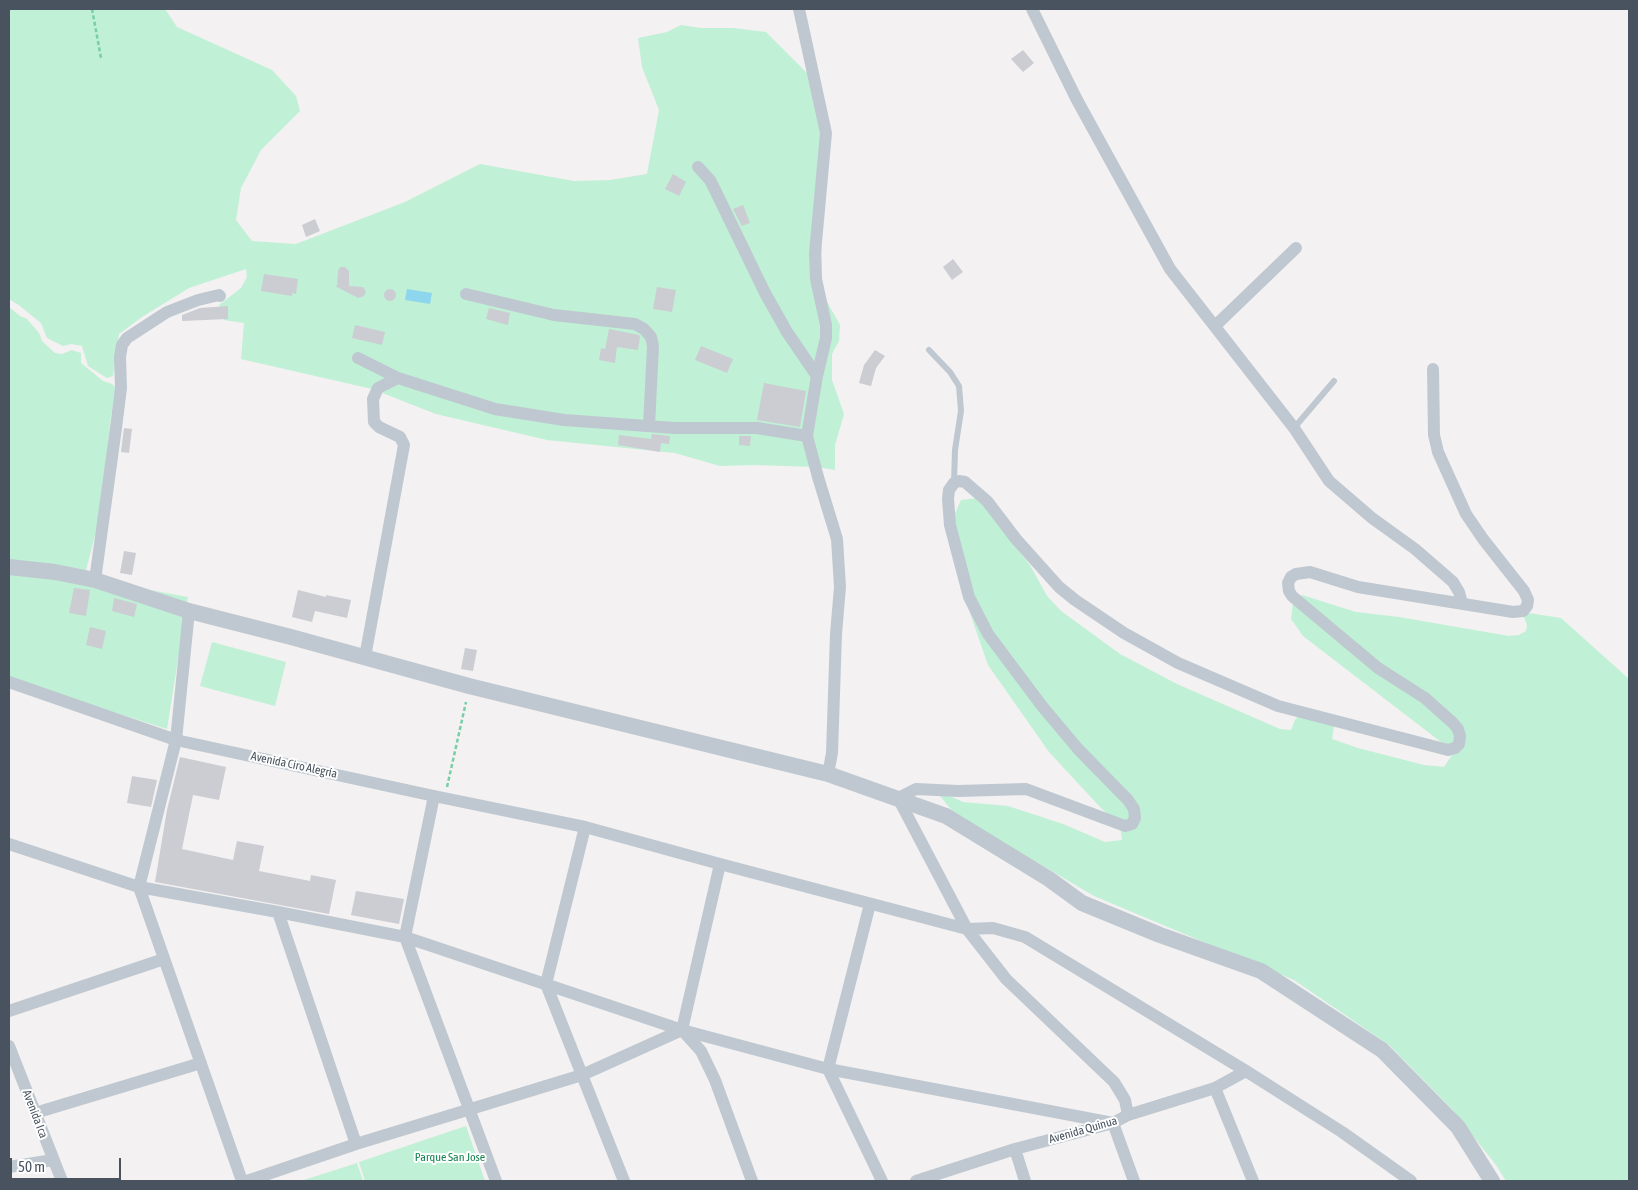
<!DOCTYPE html>
<meta charset="utf-8">
<style>
body{margin:0}
#map{position:relative;width:1638px;height:1190px;overflow:hidden;background:#f3f1f1;font-family:"Asap Condensed",sans-serif}
canvas{display:block}
.frame{position:absolute;inset:0;border:10px solid #48535f;pointer-events:none}
.scale{position:absolute;left:10px;top:1158px;width:111px;height:22px;box-sizing:border-box;border:2px solid #48535f;border-top:0;padding-left:6px;font-size:15px;line-height:18px;white-space:nowrap;color:#48535f;-webkit-text-stroke:4px #fff;paint-order:stroke}
</style>
<div id="map">
<canvas width="1638" height="1190"></canvas>
<div class="frame"></div>
<div class="scale">50 m</div>
</div>
<script>
const g = document.querySelector('canvas').getContext('2d');
g.lineJoin = 'round';
function paint(path, color) { g.fillStyle = color; g.fill(path, 'evenodd'); }
const poly = rows => new Path2D(rows.map(r => 'M' + r).join(''));
function strokePath(path, color, width, dash) { g.strokeStyle = color; g.lineWidth = width; g.lineCap = dash ? 'butt' : 'round'; g.setLineDash(dash || []); g.stroke(path); }
function write(font, color, halo, rows, align = 'center') {
  g.font = font + ' "Asap Condensed",sans-serif'; g.lineWidth = 4; g.setLineDash([]); g.textBaseline = 'middle'; g.strokeStyle = halo; g.fillStyle = color; for (const [text, x, y, turn = 0] of rows) {
    g.save(); g.translate(x, y); g.rotate((+turn || 0) * Math.PI / 180); g.textAlign = isNaN(turn) ? turn : align; if (halo) g.strokeText(text, 0, 0); g.fillText(text, 0, 0); g.restore();
  }
}
const green = poly([
 [9,9,165,9,177,27,272,70,296,96,300,111,261,150,241,188,236,220,252,241,296,244,405,202,480,164,574,181,610,180,647,174,659,110,642,67,638,38,667,32,681,25,701,28,734,28,766,32,811,77,823,112,821,204,822,280,825,298,840,325,839,341,832,354,832,380,844,414,835,445,835,470,817,467,753,465,720,466,675,453,547,440,436,414,372,389,241,359,244,323,224,320,219,305,241,288,247,277,246,269,189,288,142,317,119,334,113,376,107,378,88,366,82,346,71,344,63,346,47,338,41,323,20,306,9,299],
 [9,307,20,316,27,319,39,333,42,341,55,353,62,354,72,350,81,353,81,363,103,381,112,384,116,388,111,416,100,516,84,578,188,597,167,729,9,679],
 [978,498,1030,565,1047,596,1061,611,1120,654,1177,684,1280,729,1291,730,1295,720,1303,711,1334,726,1332,739,1358,748,1424,765,1444,767,1454,752,1303,636,1291,619,1293,603,1302,595,1356,612,1399,617,1509,636,1519,635,1526,631,1527,625,1522,612,1561,618,1629,679,1629,1181,1506,1181,1496,1165,1451,1108,1389,1045,1294,980,1094,896,955,814,934,789,963,802,1008,806,1063,824,1105,842,1122,840,1120,826,1100,807,1049,752,988,665,962,590,951,523,961,500],
 [212,642,286,662,275,706,200,686],
 [466,1126,485,1181,365,1181,359,1162],
 [357,1163,363,1181,301,1181]
]);
const water = poly([
 [407,289,432,293,430,304,405,300]
]);
const building = poly([
 [1023,50,1034,63,1023,72,1011,59],
 [673,174,686,182,679,196,665,189],
 [743,205,750,223,742,226,733,209],
 [315,219,320,231,306,237,302,225],
 [953,259,963,272,952,280,943,267],
 [340,267,345,267,349,271,349,286,363,287,366,291,364,296,358,298,335,286,337,286,338,271],
 [264,274,298,279,296,294,292,293,292,296,261,291],
 [657,287,676,290,672,312,653,309],
 '384 295a6 6 0 1 1 12 0a6 6 0 1 1-12 0Z',
 [228,306,228,319,182,321,182,315,200,308],
 [489,308,510,313,508,325,486,319],
 [355,325,385,332,382,345,352,338],
 [609,329,639,335,640,337,638,350,617,347,615,363,599,360,601,348,605,349],
 [701,346,733,359,727,373,695,360],
 [875,350,885,356,876,368,871,386,859,383,864,365],
 [764,383,806,391,800,427,757,420],
 [124,428,132,429,129,453,121,452],
 [652,434,670,436,669,444,661,443,660,452,618,445,619,435,651,439],
 [739,436,751,436,750,446,739,445],
 [124,551,136,553,132,575,120,573],
 [74,588,90,590,86,616,69,613],
 [298,590,326,597,326,595,351,600,347,618,315,611,312,622,292,617],
 [114,598,137,604,134,617,112,611],
 [90,627,106,631,102,649,86,645],
 [465,648,477,650,473,671,461,669],
 [180,757,226,767,219,800,193,795,182,849,233,860,237,841,264,846,259,871,310,881,311,875,336,880,329,914,155,882,167,810],
 [132,776,157,780,151,807,127,803],
 [356,891,404,899,399,924,351,915]
]);
const path = poly([
 [92,9,101,58],
 [447,787,466,702]
]);
const service = poly([
 [929,350,950,372,959,386,961,411,955,450,954,483],
 [1294,428,1334,381]
]);
const minor = poly([
 [799,9,826,133,815,253,816,279,826,325,826,338,817,376,807,436,818,477,837,539,840,587,836,634,832,753,828,774],
 [1032,9,1077,100,1170,269,1294,428,1329,481,1372,518,1415,549,1453,582,1459,592,1462,603],
 [698,167,710,180,716,192,765,293,787,332,817,376],
 [466,294,554,315,635,324,644,329,651,337,653,346,649,426],
 [1215,326,1296,248],
 [358,358,398,378,495,409,564,420,675,428,757,428,807,436],
 [95,580,116,428,121,388,120,357,122,345,127,338,167,312,198,300,219,295,220,296],
 [189,611,176,740,139,887,242,1181],
 [365,657,404,445,400,437,379,427,374,422,373,399,378,388,398,378],
 [9,682,176,740,434,796,585,827,720,864,967,929,993,928,1025,937,1246,1071,1342,1132,1411,1181],
 [434,796,405,937,496,1181],
 [585,827,546,984,624,1181],
 [9,844,139,887,278,912,405,937,682,1030,828,1069,1113,1123,1134,1181],
 [870,904,828,1069,882,1181],
 [278,912,356,1144],
 [9,1011,164,959],
 [682,1030,720,864],
 [682,1030,701,1051,715,1080,752,1181],
 [9,1046,62,1181],
 [1215,1088,1253,1181],
 [35,1113,201,1063],
 [1128,1115,1125,1100,1114,1082,1006,979,967,929,898,798,916,789,958,791,1026,789,1125,826,1132,824,1135,818,1134,809,1128,800,1078,749,1042,706,988,634,969,597,950,525,948,499,949,490,954,483,959,481,965,482,987,501,1016,539,1059,587,1075,600,1124,633,1178,663,1278,706,1448,750,1455,748,1459,744,1460,736,1458,729,1453,723,1425,698,1378,668,1292,596,1289,591,1288,583,1291,577,1296,574,1310,572,1358,587,1513,612,1523,611,1527,606,1528,600,1524,591,1483,539,1466,514,1438,452,1434,435,1433,369],
 [1015,1149,1025,1181],
 [9,1167,53,1160],
 [247,1181,356,1144,582,1075,682,1030],
 [916,1181,1015,1149,1113,1123,1128,1115,1215,1088,1246,1071]
]);
const tertiary = poly([
 [9,567,55,572,95,580,189,611,291,637,469,686,828,774,946,816,1049,879,1082,903,1160,935,1261,971,1382,1050,1458,1127,1492,1181]
]);
const streetNames = [
 ["Avenida Ciro Alegría",294,765,12],
 ["Avenida Ica",35,1114,69],
 ["Avenida Quinua",1083,1130,-16]
];
const parkNames = [
 ["Parque San Jose",450,1157]
];
paint(green, '#c0f0d5');
paint(water, '#8dd6ed');
paint(building, '#cbcdd3');
strokePath(path, '#78cfa7', 2.5, [4, 2.5]);
strokePath(service, '#bfc8d0', 6);
strokePath(minor, '#bfc8d0', 12);
strokePath(tertiary, '#bfc8d0', 16);
write('12px', '#48535f', '#fff', streetNames);
write('12px', '#178351', '#fff', parkNames);
</script>
